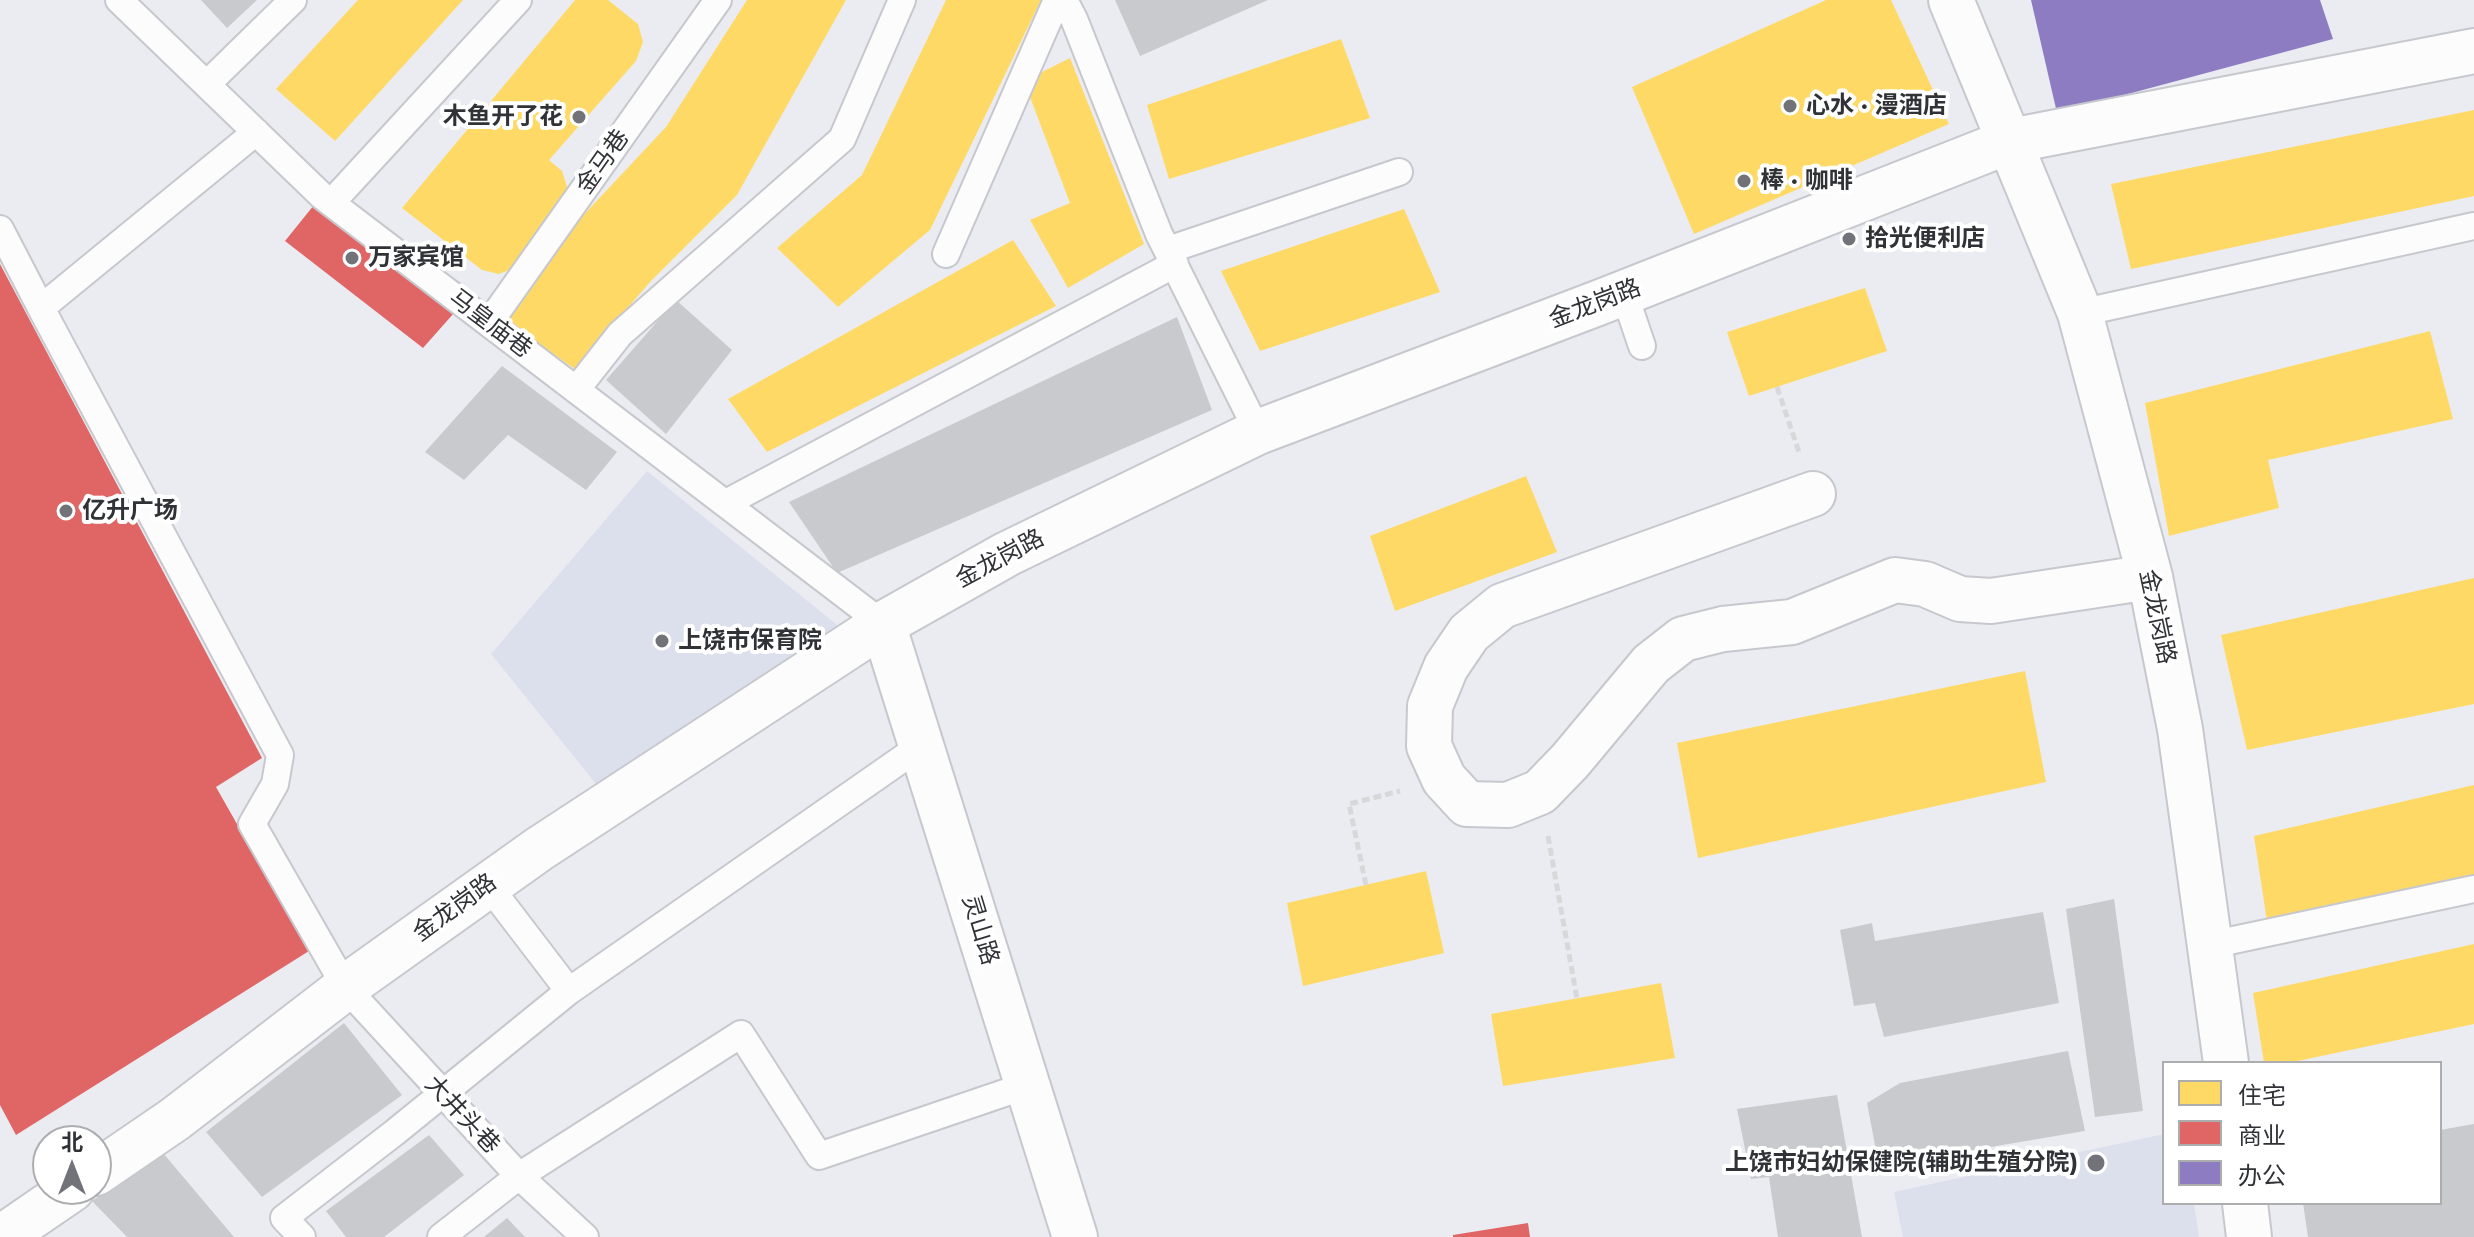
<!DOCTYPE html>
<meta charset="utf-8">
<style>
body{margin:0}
#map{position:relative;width:2474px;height:1237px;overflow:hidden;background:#eaecf2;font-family:Montserrat,"Noto Sans SC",sans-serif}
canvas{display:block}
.legend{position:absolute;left:2162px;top:1061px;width:280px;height:144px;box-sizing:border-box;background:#fff;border:2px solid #acadaf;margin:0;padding:10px 14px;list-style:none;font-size:24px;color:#303236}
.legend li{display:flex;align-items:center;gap:16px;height:40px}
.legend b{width:40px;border:2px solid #acadaf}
.north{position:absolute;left:32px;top:1125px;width:80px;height:80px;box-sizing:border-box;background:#fff;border:2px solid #acadaf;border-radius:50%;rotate:0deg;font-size:22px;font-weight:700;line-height:32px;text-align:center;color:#303236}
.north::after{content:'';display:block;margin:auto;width:28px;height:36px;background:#717378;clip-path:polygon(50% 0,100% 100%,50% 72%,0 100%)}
</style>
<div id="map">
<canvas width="2474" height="1237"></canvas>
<ul class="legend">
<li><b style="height:22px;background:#ffd966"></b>住宅</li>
<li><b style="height:22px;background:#e06666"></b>商业</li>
<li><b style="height:22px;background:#8e7cc3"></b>办公</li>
</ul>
<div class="north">北</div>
</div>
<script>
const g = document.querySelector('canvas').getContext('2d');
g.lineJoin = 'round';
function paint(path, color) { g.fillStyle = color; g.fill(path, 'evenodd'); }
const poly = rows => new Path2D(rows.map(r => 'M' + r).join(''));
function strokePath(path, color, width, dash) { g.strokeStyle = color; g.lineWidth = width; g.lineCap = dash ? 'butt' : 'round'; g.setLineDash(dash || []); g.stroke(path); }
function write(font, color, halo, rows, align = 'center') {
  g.font = font + ' Montserrat,"Noto Sans SC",sans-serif'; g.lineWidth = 8; g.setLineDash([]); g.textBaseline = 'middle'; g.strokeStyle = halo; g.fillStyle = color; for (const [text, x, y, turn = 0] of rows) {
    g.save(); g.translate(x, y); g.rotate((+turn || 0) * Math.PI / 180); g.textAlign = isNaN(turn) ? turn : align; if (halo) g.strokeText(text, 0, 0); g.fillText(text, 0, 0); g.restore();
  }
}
const built = poly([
 [647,471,842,629,601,790,491,654],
 [2164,1134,2164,1203,2194,1203,2199,1237,1903,1237,1894,1192]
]);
const homes = poly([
 [358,0,463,0,335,141,276,89],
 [575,0,608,0,638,24,643,42,636,61,549,160,562,171,567,187,564,202,514,268,499,274,482,270,402,208],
 [747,0,846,0,737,195,650,282,575,369,503,319,576,223,666,127],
 [946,0,1041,0,930,230,838,307,777,248,862,175],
 [1826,0,1891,0,1949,124,1694,234,1632,87],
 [1341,39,1370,118,1169,179,1147,105],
 [1070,58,1144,244,1068,288,1030,220,1070,203,1024,81],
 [2474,110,2474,196,2131,269,2111,184],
 [1404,209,1440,292,1260,351,1221,271],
 [1013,240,1056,306,767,452,728,399],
 [1865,288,1887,351,1749,396,1727,332],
 [2430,331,2453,419,2268,460,2279,508,2169,536,2145,403],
 [1526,476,1557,552,1395,611,1370,536],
 [2474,578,2474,704,2247,750,2221,635],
 [2025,671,2046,782,1698,858,1677,743],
 [2474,785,2474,882,2268,928,2254,836],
 [1426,871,1444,953,1303,986,1287,903],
 [2474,944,2474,1024,2288,1063,2264,1063,2253,993],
 [1661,983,1675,1058,1503,1086,1491,1014]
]);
const shops = poly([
 [314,205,454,313,423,348,285,241],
 [0,264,262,758,216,787,309,951,16,1135,0,1105],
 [1528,1223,1530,1237,1453,1237,1453,1235]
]);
const offices = poly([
 [2031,0,2320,0,2333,39,2057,113]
]);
const building = poly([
 [201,0,257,0,227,28],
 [1115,0,1268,0,1140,56],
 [676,300,732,350,666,434,606,380],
 [1177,317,1212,410,837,573,789,502],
 [502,366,617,452,586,490,508,435,464,480,425,452],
 [2114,899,2143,1111,2095,1117,2066,909],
 [2043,912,2059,1003,1884,1037,1875,1003,1854,1006,1840,930,1872,923,1875,941],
 [344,1023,402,1095,262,1197,206,1132],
 [2068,1051,2085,1131,1879,1166,1867,1103,1900,1083],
 [1837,1095,1862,1237,1778,1237,1769,1177,1751,1179,1737,1109],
 [2474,1124,2474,1237,2308,1237,2303,1203,2440,1203,2440,1130],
 [429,1135,464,1175,384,1237,346,1237,326,1211],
 [163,1153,234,1237,127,1237,92,1201],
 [507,1218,525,1237,484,1237]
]);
const path = poly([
 [1777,387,1800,455],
 [1548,836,1577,999],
 [1366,885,1349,804,1400,791]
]);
const service = poly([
 [119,0,322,196,883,624],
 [1064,0,1074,19,1159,234,1258,432],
 [207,84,293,0],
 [256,132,41,308,280,755,275,784,252,824,346,988,519,1176,585,1237],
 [331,203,518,0],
 [0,229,41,308],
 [1168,250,1399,172],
 [946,254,1057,0],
 [1624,293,1642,346],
 [2080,313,2474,226],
 [489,323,718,0],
 [576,390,620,334,842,139,902,0],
 [726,503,1175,264],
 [488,885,569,991,922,745],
 [2210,945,2474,889],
 [302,1237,284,1218,394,1133,569,991],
 [441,1237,519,1176,741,1034,819,1156,1028,1085]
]);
const minor = poly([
 [1951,0,2080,313,2150,577,2180,729,2226,1063],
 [1813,494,1502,606,1469,633,1446,667,1430,706,1429,746,1444,779,1467,804,1508,805,1540,792,1570,761,1651,664,1683,639,1723,629,1792,622,1895,580,1925,584,1960,599,1991,601,2150,577],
 [883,624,1075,1237],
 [96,1173,175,1119,358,978,539,849,883,624,1007,554,1258,432,1598,303,2010,141,2474,51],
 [2245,1203,2249,1237],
 [2,1237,72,1189]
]);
const markers = [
 [1790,106,8,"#717378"],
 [579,117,8,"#717378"],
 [1744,181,8,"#717378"],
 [1849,239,8,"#717378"],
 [352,258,8,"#717378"],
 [66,511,8,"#717378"],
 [662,641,8,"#717378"],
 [2096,1163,10,"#717378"]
];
const poiNames = [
 ["心水 · 漫酒店",1806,106],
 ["木鱼开了花",563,117,"right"],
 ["棒 · 咖啡",1760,181],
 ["拾光便利店",1865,239],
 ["万家宾馆",368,258],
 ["亿升广场",82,511],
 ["上饶市保育院",678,641],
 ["上饶市妇幼保健院(辅助生殖分院)",2078,1163,"right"]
];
const streetNames = [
 ["金马巷",603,162,-55],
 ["金龙岗路",1595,304,-21],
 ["马皇庙巷",490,324,37],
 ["金龙岗路",1000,559,-28],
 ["金龙岗路",2157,617,78],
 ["金龙岗路",455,908,-36],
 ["灵山路",980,930,73],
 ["大井头巷",462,1115,47]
];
paint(built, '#dce0ed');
paint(homes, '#ffd966');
paint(shops, '#e06666');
paint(offices, '#8e7cc3');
paint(building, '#c8cace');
strokePath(service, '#c7c8cd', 30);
strokePath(minor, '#c7c8cd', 48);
strokePath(path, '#d8d8da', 5, [8, 4]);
strokePath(service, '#fcfcfd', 26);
strokePath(minor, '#fcfcfd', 44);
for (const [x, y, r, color] of markers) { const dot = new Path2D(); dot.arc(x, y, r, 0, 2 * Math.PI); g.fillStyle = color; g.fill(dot); strokePath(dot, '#fff', 3); }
write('bold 24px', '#303236', '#fff', poiNames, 'left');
write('24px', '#303236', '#fff', streetNames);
</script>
